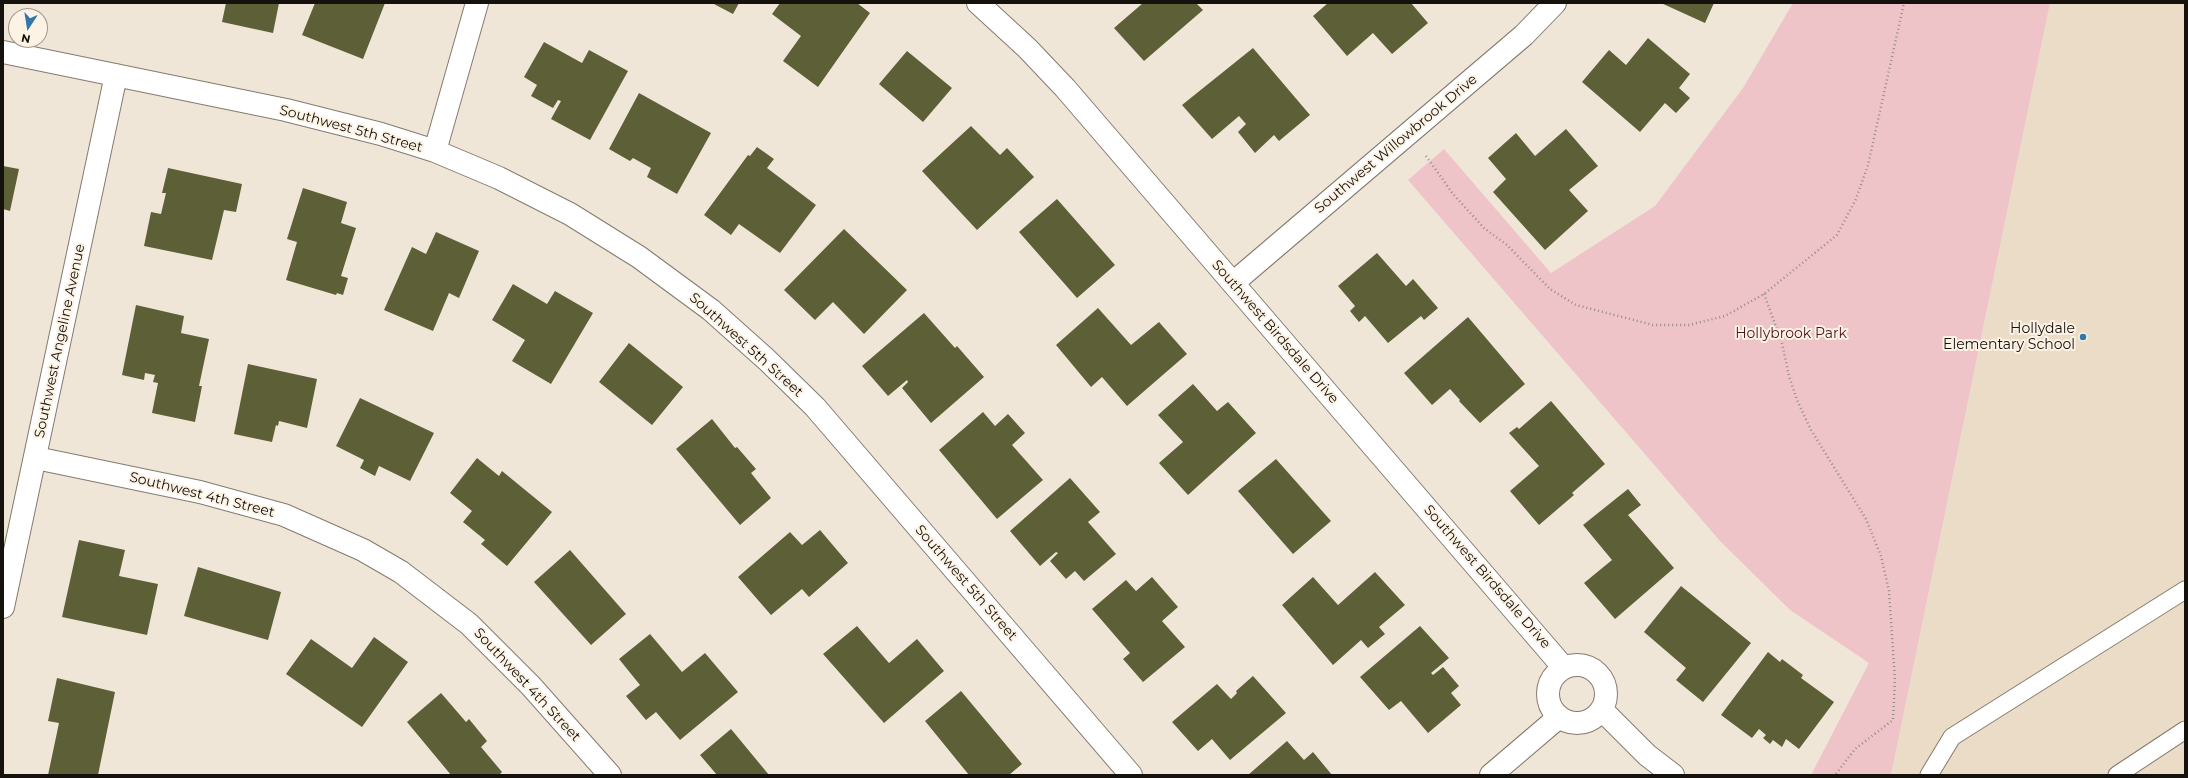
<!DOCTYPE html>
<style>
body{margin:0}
#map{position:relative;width:2188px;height:778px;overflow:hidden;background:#f0e6d8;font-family:Montserrat,sans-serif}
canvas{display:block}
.frame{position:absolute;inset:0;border:4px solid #15110d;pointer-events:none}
.north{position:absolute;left:8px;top:8px;width:40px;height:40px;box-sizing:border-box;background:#fdf3e5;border:1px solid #a0998f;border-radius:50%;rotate:192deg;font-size:11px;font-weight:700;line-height:16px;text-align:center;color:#15110d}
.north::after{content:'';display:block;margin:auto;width:14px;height:18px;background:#3277ac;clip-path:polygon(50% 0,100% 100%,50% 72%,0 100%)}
</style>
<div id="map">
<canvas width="2188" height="778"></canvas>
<div class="frame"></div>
<div class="north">N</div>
</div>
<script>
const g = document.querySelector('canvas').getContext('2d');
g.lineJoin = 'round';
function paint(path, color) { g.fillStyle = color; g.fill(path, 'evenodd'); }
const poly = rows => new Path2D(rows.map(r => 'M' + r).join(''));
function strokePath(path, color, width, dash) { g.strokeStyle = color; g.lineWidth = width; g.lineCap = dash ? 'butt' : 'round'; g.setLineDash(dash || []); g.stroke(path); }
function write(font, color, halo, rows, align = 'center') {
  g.font = font + ' Montserrat,sans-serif'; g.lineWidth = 4; g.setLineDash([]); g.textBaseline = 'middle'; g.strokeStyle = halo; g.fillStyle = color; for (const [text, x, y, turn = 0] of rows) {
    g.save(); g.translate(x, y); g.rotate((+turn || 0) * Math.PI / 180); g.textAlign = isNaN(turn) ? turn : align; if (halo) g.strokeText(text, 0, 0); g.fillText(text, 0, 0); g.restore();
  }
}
const built = poly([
 [2050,3,2185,3,2185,775,1891,775]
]);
const green = poly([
 [1793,3,2050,3,1891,775,1811,775,1869,663,1790,610,1720,541,1408,180,1444,149,1551,273,1655,206,1743,88]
]);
const building = poly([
 [226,3,279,3,273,33,222,22],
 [315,3,385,3,363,59,302,35],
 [712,3,739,3,733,14],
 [780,3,857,3,870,13,818,87,783,61,801,36,772,14],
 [1143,3,1196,3,1203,10,1144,61,1114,28],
 [1328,3,1411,3,1428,23,1392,54,1373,33,1347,56,1313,16],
 [1661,3,1714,3,1705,23],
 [1648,38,1690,74,1679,88,1690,98,1676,113,1665,103,1640,132,1582,82,1609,50,1626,65],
 [544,42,582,63,589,50,628,71,590,140,551,119,561,101,558,100,553,108,531,96,537,85,524,77],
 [1253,48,1310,115,1279,141,1274,135,1255,153,1238,132,1246,124,1239,116,1212,139,1182,105],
 [907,51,952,88,923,122,879,84],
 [639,93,711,133,677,194,647,177,651,168,633,158,630,161,609,149],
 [971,126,1000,155,1007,148,1034,177,977,230,922,171],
 [1566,129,1598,166,1569,190,1588,211,1545,250,1493,192,1506,179,1488,158,1516,133,1535,156],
 [757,147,774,159,767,168,816,205,780,253,739,224,731,235,704,215,748,155,750,156],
 [3,166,19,169,10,211,3,209],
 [168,168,242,184,236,212,224,210,212,260,144,246,151,212,161,214,166,193,162,193],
 [303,188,347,202,341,223,356,228,341,276,348,278,343,295,337,293,336,295,286,280,297,242,287,239],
 [1057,199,1115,265,1077,298,1019,232],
 [844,229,907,290,864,334,833,302,815,320,784,290],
 [436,232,479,251,459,298,449,293,433,331,384,310,412,247,426,254],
 [1377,253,1406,286,1413,279,1438,308,1424,320,1421,316,1388,343,1365,316,1359,322,1350,311,1355,306,1338,286],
 [513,284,547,304,555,291,593,313,551,384,512,361,525,340,492,320],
 [136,305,184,316,181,333,209,339,199,386,202,386,195,422,152,413,158,383,153,382,155,375,145,373,144,380,122,375],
 [1098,308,1131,345,1159,322,1187,354,1127,406,1102,377,1091,387,1056,345],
 [924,313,955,348,957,346,984,377,931,423,902,388,908,382,907,380,888,396,862,366],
 [1468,317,1525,384,1480,423,1459,401,1460,400,1450,389,1432,405,1404,373],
 [629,343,683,387,652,425,599,382],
 [248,364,317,379,307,428,279,421,278,426,276,425,272,442,234,434],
 [1193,384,1217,411,1228,402,1256,433,1188,495,1159,463,1183,442,1158,415],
 [360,398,434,433,410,481,379,466,375,476,360,468,364,460,336,446],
 [1551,401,1605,464,1572,493,1574,495,1539,525,1510,491,1539,466,1509,433,1517,427,1519,429],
 [983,412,995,426,1008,414,1025,433,1012,445,1043,480,997,519,939,450],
 [712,419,735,448,737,447,756,469,751,473,771,498,740,525,676,449],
 [477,458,499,476,502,471,552,512,507,566,481,544,485,540,463,522,472,511,450,493],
 [1276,459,1331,521,1293,554,1238,491],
 [1070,478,1100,512,1088,522,1116,554,1084,581,1075,571,1066,579,1050,561,1058,553,1056,552,1040,566,1010,531],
 [1628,489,1641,505,1628,515,1674,568,1615,619,1584,583,1612,560,1583,525],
 [820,530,848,563,809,597,802,589,771,615,738,577,790,532,802,545],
 [79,540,125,550,119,576,158,584,147,635,62,617],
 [570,550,626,614,591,645,534,582],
 [198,567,281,592,268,640,184,616],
 [1375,572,1405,605,1379,627,1385,634,1368,648,1361,640,1333,665,1282,605,1313,577,1338,605],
 [1152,577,1178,607,1162,621,1185,647,1143,682,1123,659,1130,653,1092,609,1126,580,1136,591],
 [1681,586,1751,643,1703,702,1676,680,1686,668,1644,632],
 [857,626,889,663,917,639,944,671,884,723,823,654],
 [1420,626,1449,658,1431,673,1433,675,1443,667,1459,686,1451,693,1461,705,1428,733,1401,701,1389,710,1360,677],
 [650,634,682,672,705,653,738,692,680,740,656,712,646,720,626,696,640,685,619,659],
 [374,637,408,662,362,727,286,674,311,639,352,668],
 [1768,652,1780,662,1782,659,1803,675,1801,678,1834,702,1799,749,1786,739,1782,747,1773,740,1770,744,1763,738,1766,735,1759,729,1752,738,1721,715],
 [1253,676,1286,713,1230,760,1212,739,1198,751,1172,722,1217,684,1231,699,1237,693,1236,691],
 [57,678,115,692,98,775,48,775,59,723,48,721],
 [961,691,1022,764,1009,775,969,775,925,721],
 [441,693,466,722,469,719,487,741,481,747,502,772,499,775,451,775,407,722],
 [731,729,769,775,717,775,700,755],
 [1287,741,1304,760,1313,752,1332,775,1248,775]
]);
const path = poly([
 [1426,156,1453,194,1484,228,1507,245,1550,289,1576,305,1653,325,1689,325,1725,316,1764,294,1837,235,1856,199,1868,165,1904,3],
 [1764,294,1782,343,1789,376,1797,400,1811,430,1866,519,1881,556,1889,591,1895,680,1893,720,1855,749,1835,775]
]);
const service = poly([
 [1929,775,1952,737,2185,590],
 [2117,775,2185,730]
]);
const minor = poly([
 [3,52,286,110,381,134,435,151,499,178,570,214,639,257,711,310,767,360,815,407,1131,775],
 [435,151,477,3],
 [1233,283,1524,35,1555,3],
 [36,458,200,492,284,515,363,550,401,572,469,624,531,686,610,775],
 [3,607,116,75],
 [1491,775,1559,717]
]);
const tertiary = poly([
 [978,3,1027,48,1065,88,1564,668],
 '1548 694a29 29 0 1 1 58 0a29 29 0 1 1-58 0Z',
 [1602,710,1647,755,1673,775]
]);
const markers = [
 [2083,337,4,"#3277ac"]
];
const streetNames = [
 ["Southwest 5th Street",351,129,15],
 ["Southwest Willowbrook Drive",1396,144,-40],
 ["Southwest Birdsdale Drive",1275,332,49],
 ["Southwest Angeline Avenue",60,341,-78],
 ["Southwest 5th Street",746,345,42],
 ["Southwest 4th Street",202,495,14],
 ["Southwest Birdsdale Drive",1487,577,49],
 ["Southwest 5th Street",966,583,49],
 ["Southwest 4th Street",527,685,47]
];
const poiNames = [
 ["Hollydale",2075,329],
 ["Elementary School",2075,345]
];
const parkNames = [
 ["Hollybrook Park",1791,334]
];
paint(built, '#eadcc7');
paint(green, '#eec4c9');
paint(building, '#5d5f37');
strokePath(service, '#847b6e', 19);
strokePath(minor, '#847b6e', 24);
strokePath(tertiary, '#847b6e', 24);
strokePath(path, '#958d84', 2.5, [1, 3]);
strokePath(service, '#fff', 17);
strokePath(minor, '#fff', 22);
strokePath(tertiary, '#fff', 22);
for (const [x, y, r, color] of markers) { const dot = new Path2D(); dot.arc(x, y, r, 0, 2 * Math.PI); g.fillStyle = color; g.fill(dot); strokePath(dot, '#fdf3e5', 1.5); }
write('14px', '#15110d', '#fdf3e5', streetNames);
write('14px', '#15110d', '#fdf3e5', poiNames, 'right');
write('14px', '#4e1321', '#fdf3e5', parkNames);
</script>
